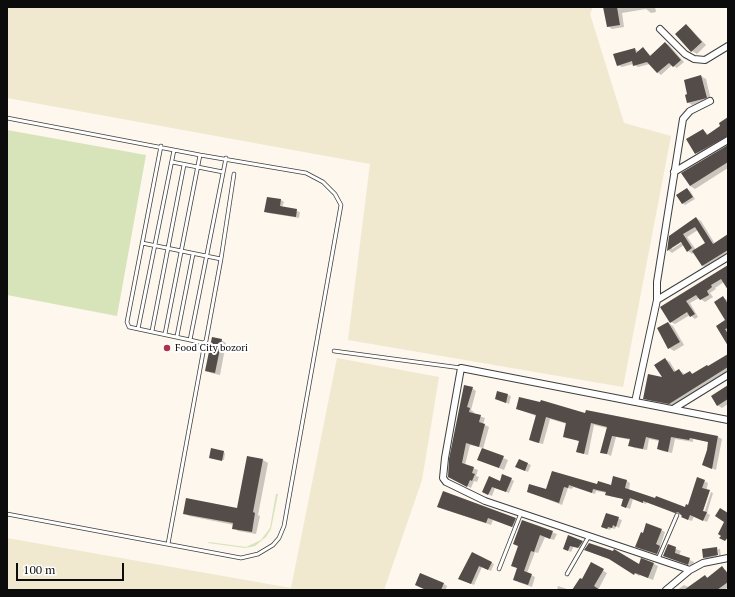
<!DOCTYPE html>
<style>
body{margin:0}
#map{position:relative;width:735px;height:597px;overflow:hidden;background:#fdf7ed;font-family:"PT Serif",serif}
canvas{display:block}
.frame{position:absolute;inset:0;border:8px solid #0c0c0c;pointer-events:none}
.scale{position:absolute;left:16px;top:563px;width:108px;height:18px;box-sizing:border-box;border:2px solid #0c0c0c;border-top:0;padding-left:5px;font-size:12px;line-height:14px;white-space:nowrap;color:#0c0c0c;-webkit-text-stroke:3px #fff;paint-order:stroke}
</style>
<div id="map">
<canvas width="735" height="597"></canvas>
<div class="frame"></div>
<div class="scale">100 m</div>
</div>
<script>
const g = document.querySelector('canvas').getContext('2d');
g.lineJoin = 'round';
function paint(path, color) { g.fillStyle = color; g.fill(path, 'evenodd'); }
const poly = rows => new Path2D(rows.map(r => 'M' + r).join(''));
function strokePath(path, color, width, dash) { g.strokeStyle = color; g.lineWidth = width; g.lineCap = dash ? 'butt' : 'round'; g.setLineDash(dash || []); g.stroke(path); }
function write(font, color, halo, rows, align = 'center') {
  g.font = font + ' "PT Serif",serif'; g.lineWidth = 4; g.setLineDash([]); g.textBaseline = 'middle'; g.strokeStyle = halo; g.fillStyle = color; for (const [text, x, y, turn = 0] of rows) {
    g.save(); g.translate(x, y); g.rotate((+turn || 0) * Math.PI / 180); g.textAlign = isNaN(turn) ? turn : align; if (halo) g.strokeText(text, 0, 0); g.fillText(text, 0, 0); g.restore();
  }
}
const farmland = poly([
 [7,7,593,7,590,14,624,123,671,136,623,387,348,340,370,164,7,98],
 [337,358,439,377,422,480,384,590,7,590,7,538,291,588]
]);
const green = poly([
 [7,130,146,155,117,316,7,295],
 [276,494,278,494,271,529,266,537,261,541,255,546,245,548,208,543,209,542,246,547,261,540,270,528]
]);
const shadow = poly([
 [604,7,655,7,656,12,651,13,646,9,622,13,624,27,612,29,608,26],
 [686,25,690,28,706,45,697,54,692,51,676,34],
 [665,43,669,45,684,62,677,68,672,65,661,75,657,72,650,64,638,67,633,64,622,67,618,65,635,49,639,52,643,48,651,56],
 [701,76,706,79,711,100,692,105,688,102],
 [728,120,728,140,701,156,696,153,703,130,709,135],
 [728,146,728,168,695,189,690,186],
 [687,189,690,191,695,199,685,205,682,203],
 [281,200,284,202,282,207,300,212,299,218,268,213,265,211],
 [696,218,701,221,715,244,728,236,728,255,707,268,703,266,694,252,692,254,688,251,684,245,672,253,668,250],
 [698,230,706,244,696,250,687,237],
 [685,239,686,240,672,249,672,246],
 [728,266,728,287,724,282,715,288,716,289,710,293,713,297,705,302,699,298,690,303,698,317,695,319,690,315,675,324,671,322,662,307],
 [723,298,728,300,728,344,717,326,726,321],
 [668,323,673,326,684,345,674,351,669,348],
 [221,340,226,343,220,375,211,373,206,371],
 [728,355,728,373,675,406,650,401,644,398,664,378,665,359,670,362,676,372,679,370,686,375,690,372,693,374,709,367],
 [728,387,728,404,722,408,717,405],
 [472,388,476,391,471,410,474,412,473,414,485,418,483,424,489,427,483,449,508,460,504,470,483,462,479,459,483,448,470,445,465,465,478,470,476,476,479,477,477,482,474,481,471,488,449,476,450,459],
 [508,395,511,396,509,404,496,399],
 [517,409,586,414,587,411,718,437,722,439,716,470,704,465,709,442,693,439,693,442,675,439,672,453,662,451,658,449,659,441,649,439,647,450,634,448,630,445,631,440,616,437,611,456,602,452,607,428,594,425,588,455,577,452,580,441,564,436,567,424,550,419,543,444,534,442,530,439,536,416],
 [212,450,225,453,224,460,211,458],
 [248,457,263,460,268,463,258,515,260,516,256,534,238,531,234,528,234,525,189,516,184,513,238,509],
 [519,460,531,465,528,472,516,467],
 [552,472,598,486,612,486,614,478,627,481,630,483,629,490,686,509,704,481,708,483,701,515,703,516,711,492,713,493,707,513,710,515,707,522,694,516,692,521,686,519,681,514,679,515,647,502,646,504,633,499,630,509,625,507,624,499,610,496,607,493,596,491,595,494,573,487,572,489,568,488,562,505,531,493,546,491],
 [511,479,514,481,509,493,495,488,492,496,483,492,500,482],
 [438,507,516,519,522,522,557,534,554,540,545,537,538,553,535,552,527,573,535,577,532,587,518,582,518,568,516,568,522,522,520,522,517,529,493,520,491,525,443,509],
 [606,514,622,520,619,528,616,526,615,529,611,528,610,530,602,527],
 [661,530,665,532,660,547,664,549,661,556,640,549,643,534],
 [569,536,585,543,582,549,574,546,571,552,567,550],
 [668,546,681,551,679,555,694,562,693,566,664,556],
 [716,548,717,557,707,559,704,558,717,548,718,548],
 [718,549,720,549,721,557,719,557],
 [585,550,639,566,654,564,658,566,653,580,640,575,639,576,614,561],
 [472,553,494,564,491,571,482,567,474,585,462,580],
 [592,564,607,573,598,590,573,590,582,580],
 [722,568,728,572,728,587,724,590,677,590,684,585,688,587,705,576,709,578],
 [444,584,447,586,446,589,448,590,427,590],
 [558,586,570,590,557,590]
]);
const building = poly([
 [603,7,617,7,620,25,607,27],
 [686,24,702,42,691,52,675,34],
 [665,42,681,60,673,67,669,63,657,73,647,62,633,66,632,61,617,66,613,54,635,48,636,53,643,47,650,56],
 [701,75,707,98,687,103,685,95,687,94,684,80],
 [728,117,728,136,695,154,686,139,703,129,707,135,720,126,719,123],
 [728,145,728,162,690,186,681,173],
 [687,188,693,197,682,204,676,195],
 [267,197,281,199,280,206,297,209,296,217,264,212],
 [696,217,713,244,728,234,728,250,702,266,692,251,705,243,695,227,683,234,692,248,687,252,681,242,667,251,669,236],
 [728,265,728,290,721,279,711,285,712,287,707,291,709,295,700,300,696,295,686,301,695,314,690,317,687,312,670,323,660,307],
 [723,296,728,304,728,328,725,329,728,334,728,346,716,326,725,320,714,302],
 [668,322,680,342,668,349,657,328],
 [212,337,222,339,215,373,205,371],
 [728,354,728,367,669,404,643,399,648,374,662,377,654,365,665,358,674,372,679,369,683,375,690,371,692,374,707,365,708,366],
 [464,385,473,387,467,407,470,408,469,412,481,415,479,422,485,424,479,447,466,443,462,463,474,467,472,473,475,474,472,481,470,480,467,487,448,477,449,459],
 [728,385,728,399,717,406,711,396],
 [497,391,508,394,506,403,495,399],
 [519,397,540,402,541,400,585,413,586,410,718,436,712,469,702,465,707,450,708,442,690,438,689,440,671,437,668,452,657,449,659,440,646,437,643,449,628,446,630,439,612,436,607,454,600,453,607,427,591,423,584,454,576,452,579,441,563,437,566,423,546,417,539,443,529,440,536,415,516,409],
 [211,448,224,451,222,461,209,458],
 [482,448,504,456,499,468,477,460],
 [247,456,263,459,253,512,255,513,252,532,232,529,233,523,183,514,186,498,237,508],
 [519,459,528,463,525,471,515,467],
 [552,471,597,484,598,481,611,485,613,476,627,480,625,488,655,498,656,496,685,507,686,504,688,505,697,477,705,480,702,488,710,490,703,511,707,512,703,521,690,515,688,520,681,517,682,516,678,512,675,513,643,501,643,503,630,498,626,508,621,506,623,499,605,495,606,492,593,489,592,493,569,485,568,488,564,487,559,503,527,492,529,484,546,489],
 [502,474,512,478,506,492,492,487,488,495,482,492,489,476,500,481],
 [443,491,516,518,512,527,488,518,486,523,437,507],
 [720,508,728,513,728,537,725,541,719,538,721,536,718,534,724,522,715,516],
 [606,513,619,517,616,527,613,525,612,528,608,527,607,529,601,527],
 [522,520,553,531,550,539,540,535,534,552,531,551,524,571,532,574,528,585,513,580,517,568,511,566,518,546,513,544],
 [646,523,662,529,656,544,660,546,657,554,635,547,641,532,643,533],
 [568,535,583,541,578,548,570,546,568,551,563,549],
 [589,543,613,551,614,549,639,564,641,558,654,563,648,578,635,573,634,575,609,559,584,550],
 [668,544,676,547,675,553,690,558,688,565,663,556],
 [717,547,718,555,703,558,702,549],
 [472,552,492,562,488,570,479,566,471,584,458,579],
 [591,562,604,569,594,586,600,590,572,590,580,578,582,579],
 [722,566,728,574,728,582,717,590,684,590,705,575,707,578],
 [420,573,444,583,441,590,426,590,415,585]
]);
const lane = poly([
 [7,118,200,155,306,173,323,182,335,194,341,205,284,526,279,538,273,545,258,554,241,558,7,514],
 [161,146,127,322,129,327,190,340,226,158],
 [172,162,223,172],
 [142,243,221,259],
 [138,329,174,150],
 [152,331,184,165],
 [165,334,200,155],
 [177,336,193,254],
 [190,340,203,343,206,341,221,259,234,174],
 [334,351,461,368],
 [168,544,205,342],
 [658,559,677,515],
 [499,569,521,513],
 [567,574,589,536]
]);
const street = poly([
 [660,29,685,54,694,59,705,60,728,46],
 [674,172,728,140],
 [657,300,657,282,683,119,690,111,710,101],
 [635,402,657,300,728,257],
 [673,409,728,375],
 [690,570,485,501,446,482,443,478,445,458,461,368,728,420],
 [666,590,690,570,703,563,728,558]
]);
const markers = [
 [167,348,4,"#ad334d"]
];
const poiNames = [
 ["Food City bozori",175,348]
];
paint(farmland, '#f0e8cf');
paint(green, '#d7e4ba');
paint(shadow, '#0003');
paint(building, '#534c49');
strokePath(lane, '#3f3f3f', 4.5);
strokePath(street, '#3f3f3f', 8);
strokePath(lane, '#fff', 3);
strokePath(street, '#fff', 6);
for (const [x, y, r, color] of markers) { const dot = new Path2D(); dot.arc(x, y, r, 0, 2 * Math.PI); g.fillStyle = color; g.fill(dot); strokePath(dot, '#fff', 1.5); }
write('10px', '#0c0c0c', '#fff', poiNames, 'left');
</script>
